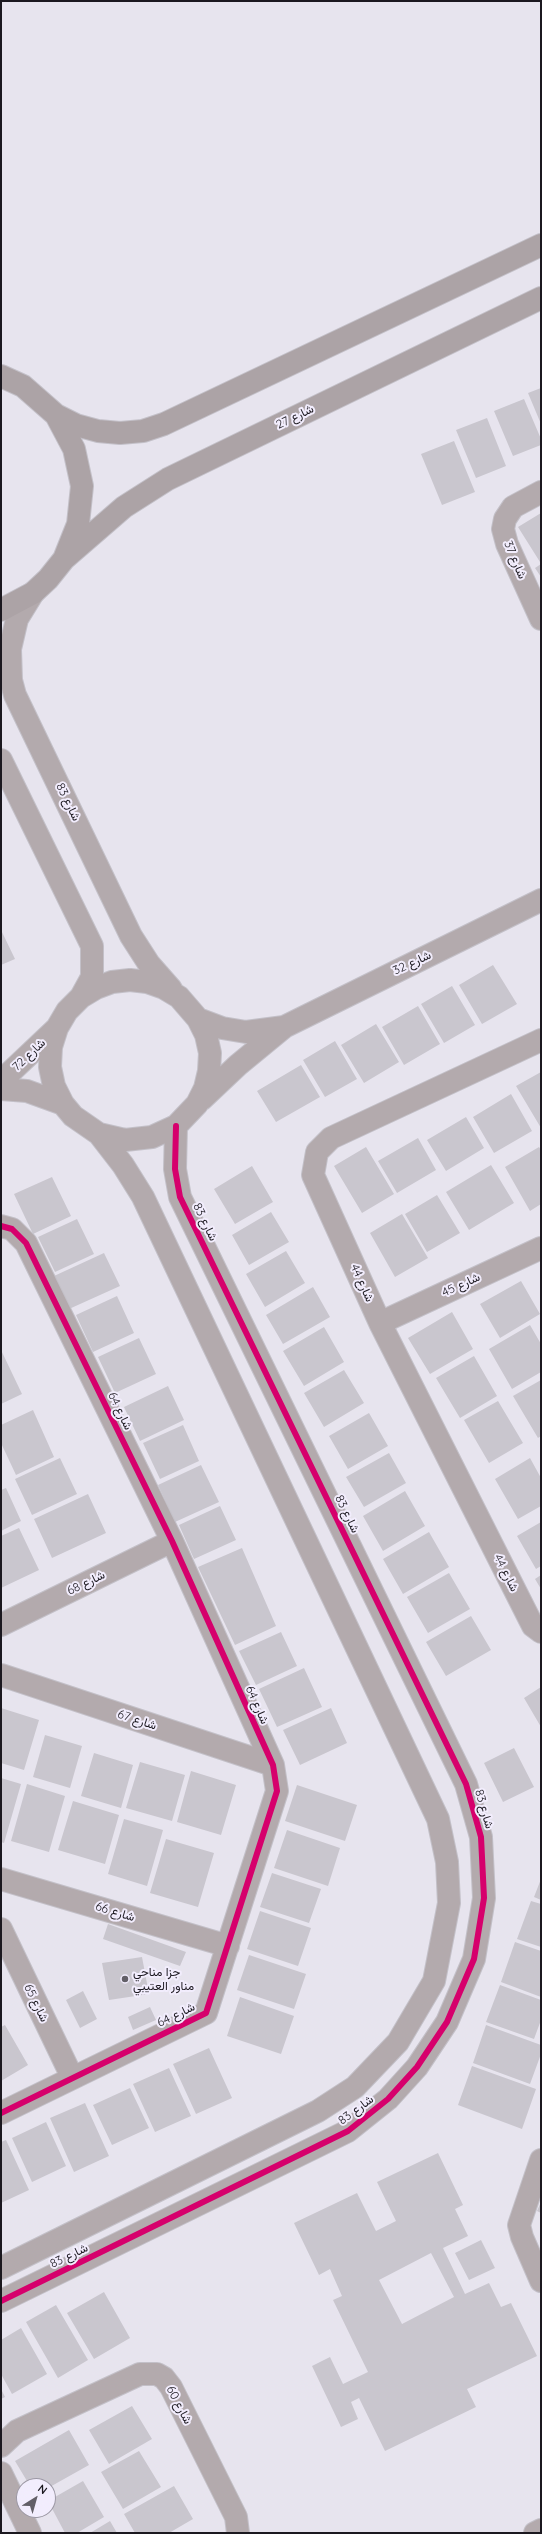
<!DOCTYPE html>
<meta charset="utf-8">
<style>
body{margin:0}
#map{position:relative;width:542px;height:2534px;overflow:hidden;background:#e7e4ee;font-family:Quicksand,sans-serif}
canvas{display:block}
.frame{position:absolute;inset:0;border:2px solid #1b181f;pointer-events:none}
.north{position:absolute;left:16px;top:2478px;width:40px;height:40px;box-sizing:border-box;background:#f2edfd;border:1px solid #9c98a4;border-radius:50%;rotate:37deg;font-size:11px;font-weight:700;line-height:16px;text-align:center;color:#1b181f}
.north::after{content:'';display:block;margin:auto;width:14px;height:18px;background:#625f67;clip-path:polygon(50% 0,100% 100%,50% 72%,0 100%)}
</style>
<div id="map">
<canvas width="542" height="2534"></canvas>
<div class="frame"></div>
<div class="north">N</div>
</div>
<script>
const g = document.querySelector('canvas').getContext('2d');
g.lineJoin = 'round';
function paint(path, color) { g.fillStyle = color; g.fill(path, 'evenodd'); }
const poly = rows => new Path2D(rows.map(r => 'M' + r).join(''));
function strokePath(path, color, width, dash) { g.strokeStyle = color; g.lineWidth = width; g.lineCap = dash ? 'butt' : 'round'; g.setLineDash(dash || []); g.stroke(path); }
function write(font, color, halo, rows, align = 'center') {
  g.font = font + ' Quicksand,Vazirmatn,sans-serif'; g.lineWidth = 4; g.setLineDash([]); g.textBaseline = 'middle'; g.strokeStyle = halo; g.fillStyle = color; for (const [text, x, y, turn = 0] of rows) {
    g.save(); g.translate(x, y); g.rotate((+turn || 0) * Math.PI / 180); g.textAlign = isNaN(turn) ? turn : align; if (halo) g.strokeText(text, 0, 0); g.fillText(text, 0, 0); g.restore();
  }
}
const building = poly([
 [541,388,541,424,528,393],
 [524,399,541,439,541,445,513,456,494,411],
 [487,418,506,466,476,478,456,430],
 [454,441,475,492,442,505,421,454],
 [541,513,541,562,540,562,518,527],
 [541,564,541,577,535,568],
 [1,930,15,959,1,965],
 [493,965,517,1004,482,1024,459,985],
 [452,986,475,1025,444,1043,421,1004],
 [418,1006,440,1044,404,1065,382,1027],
 [376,1024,399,1062,364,1083,341,1045],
 [335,1041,357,1079,325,1097,303,1060],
 [301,1065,320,1097,276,1122,257,1091],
 [541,1072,541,1128,516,1086],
 [511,1094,532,1131,494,1153,473,1117],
 [466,1117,484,1148,446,1171,427,1140],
 [418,1138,436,1170,397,1193,378,1161],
 [366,1147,394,1194,362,1213,334,1166],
 [539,1147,541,1150,541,1204,530,1211,505,1167],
 [491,1165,514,1203,469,1230,446,1192],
 [252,1166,273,1202,235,1224,214,1189],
 [52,1177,71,1216,33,1234,14,1194],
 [437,1195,460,1233,427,1252,405,1214],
 [271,1212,289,1242,249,1265,232,1235],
 [402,1214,428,1258,395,1277,370,1233],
 [77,1219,94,1254,55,1272,38,1237],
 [286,1251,305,1283,265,1307,246,1274],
 [104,1253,120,1286,69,1309,54,1276],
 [521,1281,540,1314,500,1338,480,1304],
 [313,1287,330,1317,283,1344,266,1315],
 [117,1296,134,1333,93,1352,76,1315],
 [452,1312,473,1349,430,1374,408,1338],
 [530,1325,541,1344,541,1372,512,1389,489,1349],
 [324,1327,344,1362,304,1386,283,1351],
 [139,1338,156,1374,115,1393,98,1357],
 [1,1350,22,1394,1,1404],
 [474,1356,497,1396,460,1418,436,1378],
 [344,1370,364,1403,324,1427,304,1393],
 [541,1380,541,1436,538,1438,513,1396],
 [168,1386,184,1420,140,1441,124,1407],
 [498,1401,523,1443,489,1463,464,1420],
 [33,1410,54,1457,16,1475,1,1443,1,1425],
 [369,1413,388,1446,348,1469,329,1436],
 [183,1425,199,1461,160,1479,143,1443],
 [389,1453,406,1483,364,1507,346,1477],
 [60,1458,77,1494,32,1515,15,1479],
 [530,1458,541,1478,541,1506,518,1519,495,1479],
 [201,1465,219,1502,175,1522,158,1485],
 [6,1488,21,1521,1,1531,1,1490],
 [405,1491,425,1526,383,1551,363,1516],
 [88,1494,106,1533,52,1558,34,1519],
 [220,1506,236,1540,194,1559,179,1525],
 [541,1522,541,1566,536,1569,517,1536],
 [19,1528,39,1570,1,1588,1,1536],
 [429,1532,449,1567,403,1594,383,1559],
 [242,1548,276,1626,235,1645,198,1567],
 [449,1573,470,1609,428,1633,407,1597],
 [541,1575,541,1589,535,1579],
 [471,1616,491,1650,446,1676,426,1642],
 [281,1632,297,1666,256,1685,239,1651],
 [304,1668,322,1707,277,1727,259,1689],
 [541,1687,541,1727,524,1698],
 [1,1708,39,1720,24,1770,1,1763],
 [331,1708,347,1743,300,1765,283,1730],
 [45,1735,82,1746,70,1788,33,1777],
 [514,1748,534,1787,503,1802,484,1763],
 [94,1753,133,1765,121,1808,81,1796],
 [140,1762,185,1775,172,1821,126,1808],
 [191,1771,236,1785,221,1835,177,1822],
 [1,1778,21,1784,4,1843,1,1842],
 [27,1784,65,1796,49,1852,11,1841],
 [297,1785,357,1805,345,1841,285,1821],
 [73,1801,119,1815,105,1864,58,1850],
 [124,1819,163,1830,147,1886,108,1874],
 [287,1830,340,1848,328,1886,274,1868],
 [166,1839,214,1853,198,1907,150,1893],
 [272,1873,321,1889,309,1923,260,1907],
 [541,1879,541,1900,534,1897],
 [531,1901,541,1904,541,1947,517,1939],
 [260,1911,311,1928,298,1966,247,1949],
 [108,1924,186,1952,180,1966,103,1939],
 [515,1942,541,1951,541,1997,501,1982],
 [249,1955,306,1974,294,2009,237,1990],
 [142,1957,149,1994,109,2000,102,1963],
 [500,1985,541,2000,541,2020,534,2039,486,2022],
 [83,1991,97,2019,80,2028,66,2000],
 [240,1997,294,2016,281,2054,227,2036],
 [150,2007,156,2020,133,2030,128,2017],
 [5,2025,28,2065,1,2081,1,2027],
 [486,2025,541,2045,541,2054,530,2084,473,2063],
 [209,2048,232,2098,196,2114,173,2064],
 [472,2066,536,2089,522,2129,458,2105],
 [169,2068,191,2116,155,2132,133,2084],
 [130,2088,149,2128,112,2145,93,2105],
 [85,2103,109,2156,74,2172,50,2118],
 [46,2122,66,2166,32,2182,12,2138],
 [6,2140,29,2190,1,2203,1,2142],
 [438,2153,463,2205,455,2209,468,2236,443,2248,465,2294,489,2283,501,2307,511,2303,537,2356,467,2389,476,2407,385,2451,359,2398,351,2402,358,2419,341,2427,312,2366,330,2357,343,2384,368,2372,333,2300,342,2296,330,2269,319,2275,294,2223,357,2193,376,2231,396,2221,377,2182],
 [431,2253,454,2297,402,2324,379,2280],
 [541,2202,541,2213,537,2211],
 [481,2240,495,2268,469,2280,455,2253],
 [104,2292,130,2338,94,2359,67,2313],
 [56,2305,88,2360,58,2378,26,2322],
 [21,2328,47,2374,12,2394,1,2374,1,2340],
 [1,2389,5,2397,1,2399],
 [132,2406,152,2439,109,2464,89,2430],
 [69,2430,89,2465,48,2488,48,2486,30,2486,15,2461],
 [139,2451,161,2487,123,2509,101,2472],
 [83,2481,104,2517,77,2533,65,2533,48,2501],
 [174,2486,193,2519,169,2533,135,2533,124,2514],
 [110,2521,117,2533,90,2533]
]);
const minor = poly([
 [541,492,513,507,505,519,503,529,507,544,541,619],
 [33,593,17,619,10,649,11,680,15,695,131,936,149,964,171,989],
 [1,760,92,946,92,977,81,997,67,1011,57,1028,51,1047,50,1067,54,1086,63,1104,73,1116,99,1134,125,1140,152,1137,176,1126,197,1104,205,1088,209,1071,210,1053,206,1035,198,1019,179,997,164,988,147,982,130,980,112,982,96,988,81,997],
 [198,1019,222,1028,246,1032,284,1027,541,900],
 [541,1040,331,1138,317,1152,313,1175,380,1323,533,1626,541,1632],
 [1,1081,56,1029],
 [1,1089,27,1091,63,1104],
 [202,1099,238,1065,283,1028],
 [1,1226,12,1229,26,1243,172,1541,273,1765,277,1791,206,2013,1,2113],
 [380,1323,541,1248],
 [1,1625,172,1541],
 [1,1675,273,1765],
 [1,1879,228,1946],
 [1,1929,72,2077],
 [541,2160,519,2225,522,2237,541,2281],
 [1,2268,318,2111,355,2087,398,2042,434,1981,449,1903,447,1862,438,1819,143,1197,123,1165,99,1134],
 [1,2301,348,2131,388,2099,417,2067,447,2022,474,1959,484,1898,481,1837,466,1784,180,1197,175,1169,176,1126],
 [1,2446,17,2431,140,2374,157,2374,164,2378,171,2387,236,2517,238,2533],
 [1,2473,30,2533],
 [535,2533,541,2530]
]);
const major = poly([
 [1,376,23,386,56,415,74,449,82,486,78,524,64,559,48,579,33,593,1,610],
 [56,415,76,425,98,431,120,433,143,431,164,424,541,245],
 [64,559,124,507,168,479,541,298]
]);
const cycleway = poly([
 [1,1226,12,1229,26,1243,172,1541,273,1765,277,1791,206,2013,1,2113],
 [1,2301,348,2131,388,2099,417,2067,447,2022,474,1959,484,1898,481,1837,466,1784,180,1197,175,1169,176,1126]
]);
const markers = [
 [125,1979,4,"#625f67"]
];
const streetNames = [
 ["شارع 27",295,417,-26],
 ["شارع 37",515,560,67],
 ["شارع 83",68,802,64],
 ["شارع 32",412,963,-25],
 ["شارع 72",29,1055,-44],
 ["شارع 83",205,1222,64],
 ["شارع 44",362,1283,66],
 ["شارع 45",461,1285,-25],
 ["شارع 64",120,1411,64],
 ["شارع 83",347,1514,64],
 ["شارع 44",506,1573,63],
 ["شارع 68",86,1583,-26],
 ["شارع 64",257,1705,66],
 ["شارع 67",137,1720,18],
 ["شارع 83",484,1809,74],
 ["شارع 66",115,1912,17],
 ["شارع 65",36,2003,64],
 ["شارع 64",176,2015,-26],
 ["شارع 83",356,2110,-37],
 ["شارع 83",69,2256,-26],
 ["شارع 60",179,2405,62]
];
const poiNames = [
 ["جزا مناحي",133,1972],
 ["مناور العتيبي",133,1986]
];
paint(building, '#c9c6ce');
strokePath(minor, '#c3c0c8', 24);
strokePath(major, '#c3c0c8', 24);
strokePath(minor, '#b3aaad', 22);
strokePath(major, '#aca3a6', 22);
strokePath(cycleway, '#d6006c', 6);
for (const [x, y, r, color] of markers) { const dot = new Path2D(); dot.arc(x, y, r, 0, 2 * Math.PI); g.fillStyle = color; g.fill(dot); strokePath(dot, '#f2edfd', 1.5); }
write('12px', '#1b181f', '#f2edfd', streetNames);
write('12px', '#1b181f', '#f2edfd', poiNames, 'left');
</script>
